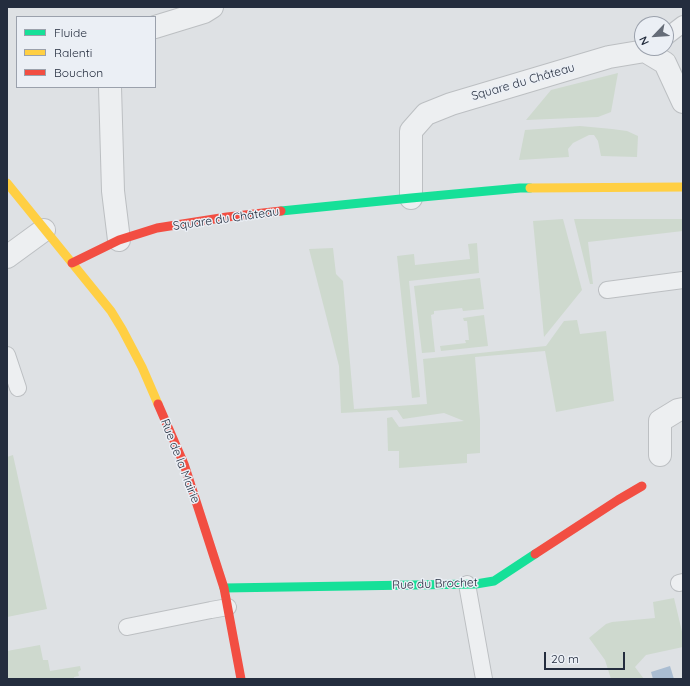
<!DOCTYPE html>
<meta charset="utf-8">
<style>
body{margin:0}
#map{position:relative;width:690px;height:686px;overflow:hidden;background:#dee1e4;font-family:Quicksand,sans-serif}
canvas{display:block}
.frame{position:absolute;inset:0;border:8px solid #242d3e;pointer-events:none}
.legend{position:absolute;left:16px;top:16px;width:140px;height:72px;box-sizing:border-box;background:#ebeff5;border:1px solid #9ba1ac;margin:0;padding:5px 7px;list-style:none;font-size:12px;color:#242d3e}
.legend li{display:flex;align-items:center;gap:8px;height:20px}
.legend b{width:20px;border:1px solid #9ba1ac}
.north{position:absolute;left:634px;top:16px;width:40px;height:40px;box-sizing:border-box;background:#ebeff5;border:1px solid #9ba1ac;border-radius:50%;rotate:245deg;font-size:11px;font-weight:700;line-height:16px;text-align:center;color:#242d3e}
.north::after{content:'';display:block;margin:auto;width:14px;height:18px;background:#656c78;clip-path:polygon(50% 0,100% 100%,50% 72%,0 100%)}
.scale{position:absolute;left:544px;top:652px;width:81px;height:18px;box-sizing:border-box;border:2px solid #242d3e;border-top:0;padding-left:5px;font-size:12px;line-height:14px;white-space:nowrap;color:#242d3e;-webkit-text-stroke:3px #ebeff5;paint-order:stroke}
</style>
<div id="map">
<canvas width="690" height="686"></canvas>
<div class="frame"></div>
<ul class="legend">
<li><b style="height:5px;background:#16e098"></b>Fluide</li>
<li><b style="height:5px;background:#ffcf43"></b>Ralenti</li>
<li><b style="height:5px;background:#f24e42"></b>Bouchon</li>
</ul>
<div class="north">N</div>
<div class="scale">20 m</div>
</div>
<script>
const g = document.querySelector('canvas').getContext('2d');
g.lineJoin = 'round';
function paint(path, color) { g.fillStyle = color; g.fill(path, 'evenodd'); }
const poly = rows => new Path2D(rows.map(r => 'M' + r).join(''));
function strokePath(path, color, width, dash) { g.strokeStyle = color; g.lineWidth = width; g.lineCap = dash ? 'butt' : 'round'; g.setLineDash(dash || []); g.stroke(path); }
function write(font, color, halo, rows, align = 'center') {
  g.font = font + ' Quicksand,sans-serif'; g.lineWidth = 3; g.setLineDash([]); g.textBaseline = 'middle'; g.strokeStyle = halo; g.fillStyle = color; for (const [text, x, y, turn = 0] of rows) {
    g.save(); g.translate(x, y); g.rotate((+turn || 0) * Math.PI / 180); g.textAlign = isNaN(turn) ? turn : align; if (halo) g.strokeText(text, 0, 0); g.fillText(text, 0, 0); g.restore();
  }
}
const green = poly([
 [618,73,611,112,598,117,526,120,551,90],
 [580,126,612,129,627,131,638,136,637,157,601,156,598,141,594,135,589,135,573,143,568,149,569,157,519,160,525,130],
 [563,219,582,290,544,337,533,221],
 [574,219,683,219,683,231,588,242,593,284,590,284],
 [477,243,479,273,409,281,420,397,412,398,397,256,414,254,415,265,470,259,468,244],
 [333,248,336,274,343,281,354,409,427,404,423,359,546,346,564,321,577,320,580,334,606,331,614,401,556,412,545,351,475,357,480,420,480,453,467,454,467,463,399,468,399,451,388,451,387,418,392,417,399,427,464,421,444,413,403,419,397,410,341,413,339,366,309,249],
 [480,278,484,309,463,311,462,308,434,311,434,314,431,315,435,352,422,353,414,286],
 [484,315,488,346,441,351,440,346,466,343,465,340,469,340,467,321,464,321,463,318],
 [13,455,47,609,7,617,7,457],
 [674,598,683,636,683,647,646,655,635,667,644,679,611,679,605,660,589,638,606,624,612,622,655,618,653,602],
 [40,645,43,660,48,660,50,671,80,666,81,670,78,672,79,676,74,677,74,679,7,679,7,651]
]);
const water = poly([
 [670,666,674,679,653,679,651,672]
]);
const lane = poly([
 [666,37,683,24],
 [607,290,683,280],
 [7,355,18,388],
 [679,583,683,582],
 [467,584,484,679],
 [127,627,211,610,228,607]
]);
const street = poly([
 [155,27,204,12,212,7],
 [110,87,113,191,119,240],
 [411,198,411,131,426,114,451,104,609,57,645,51,665,63,683,102],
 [7,257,44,230],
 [660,455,660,421,678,410,683,409]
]);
const fast = poly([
 [281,211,411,198,520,188,530,188],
 [224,588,476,584,494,581,535,554]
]);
const slow = poly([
 [7,183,111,311,122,329,142,367,158,404],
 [530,188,683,187]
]);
const jam = poly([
 [72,263,119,240,157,228,227,217,281,211],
 [158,404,184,464,224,588,241,679],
 [535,554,618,500,642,486]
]);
const streetNames = [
 ["Square du Château",523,82,-16],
 ["Square du Château",226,219,-8],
 ["Rue de la Mairie",180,461,69],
 ["Rue du Brochet",435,584,-2]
];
paint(green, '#ced9ce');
paint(water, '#aabdd2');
strokePath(lane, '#bcbfc2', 18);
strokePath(street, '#bcbfc2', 24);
strokePath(lane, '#edeff1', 16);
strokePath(street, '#edeff1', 22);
strokePath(fast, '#16e098', 9);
strokePath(slow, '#ffcf43', 9);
strokePath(jam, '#f24e42', 9);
write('12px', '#242d3e', '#ebeff5', streetNames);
</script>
